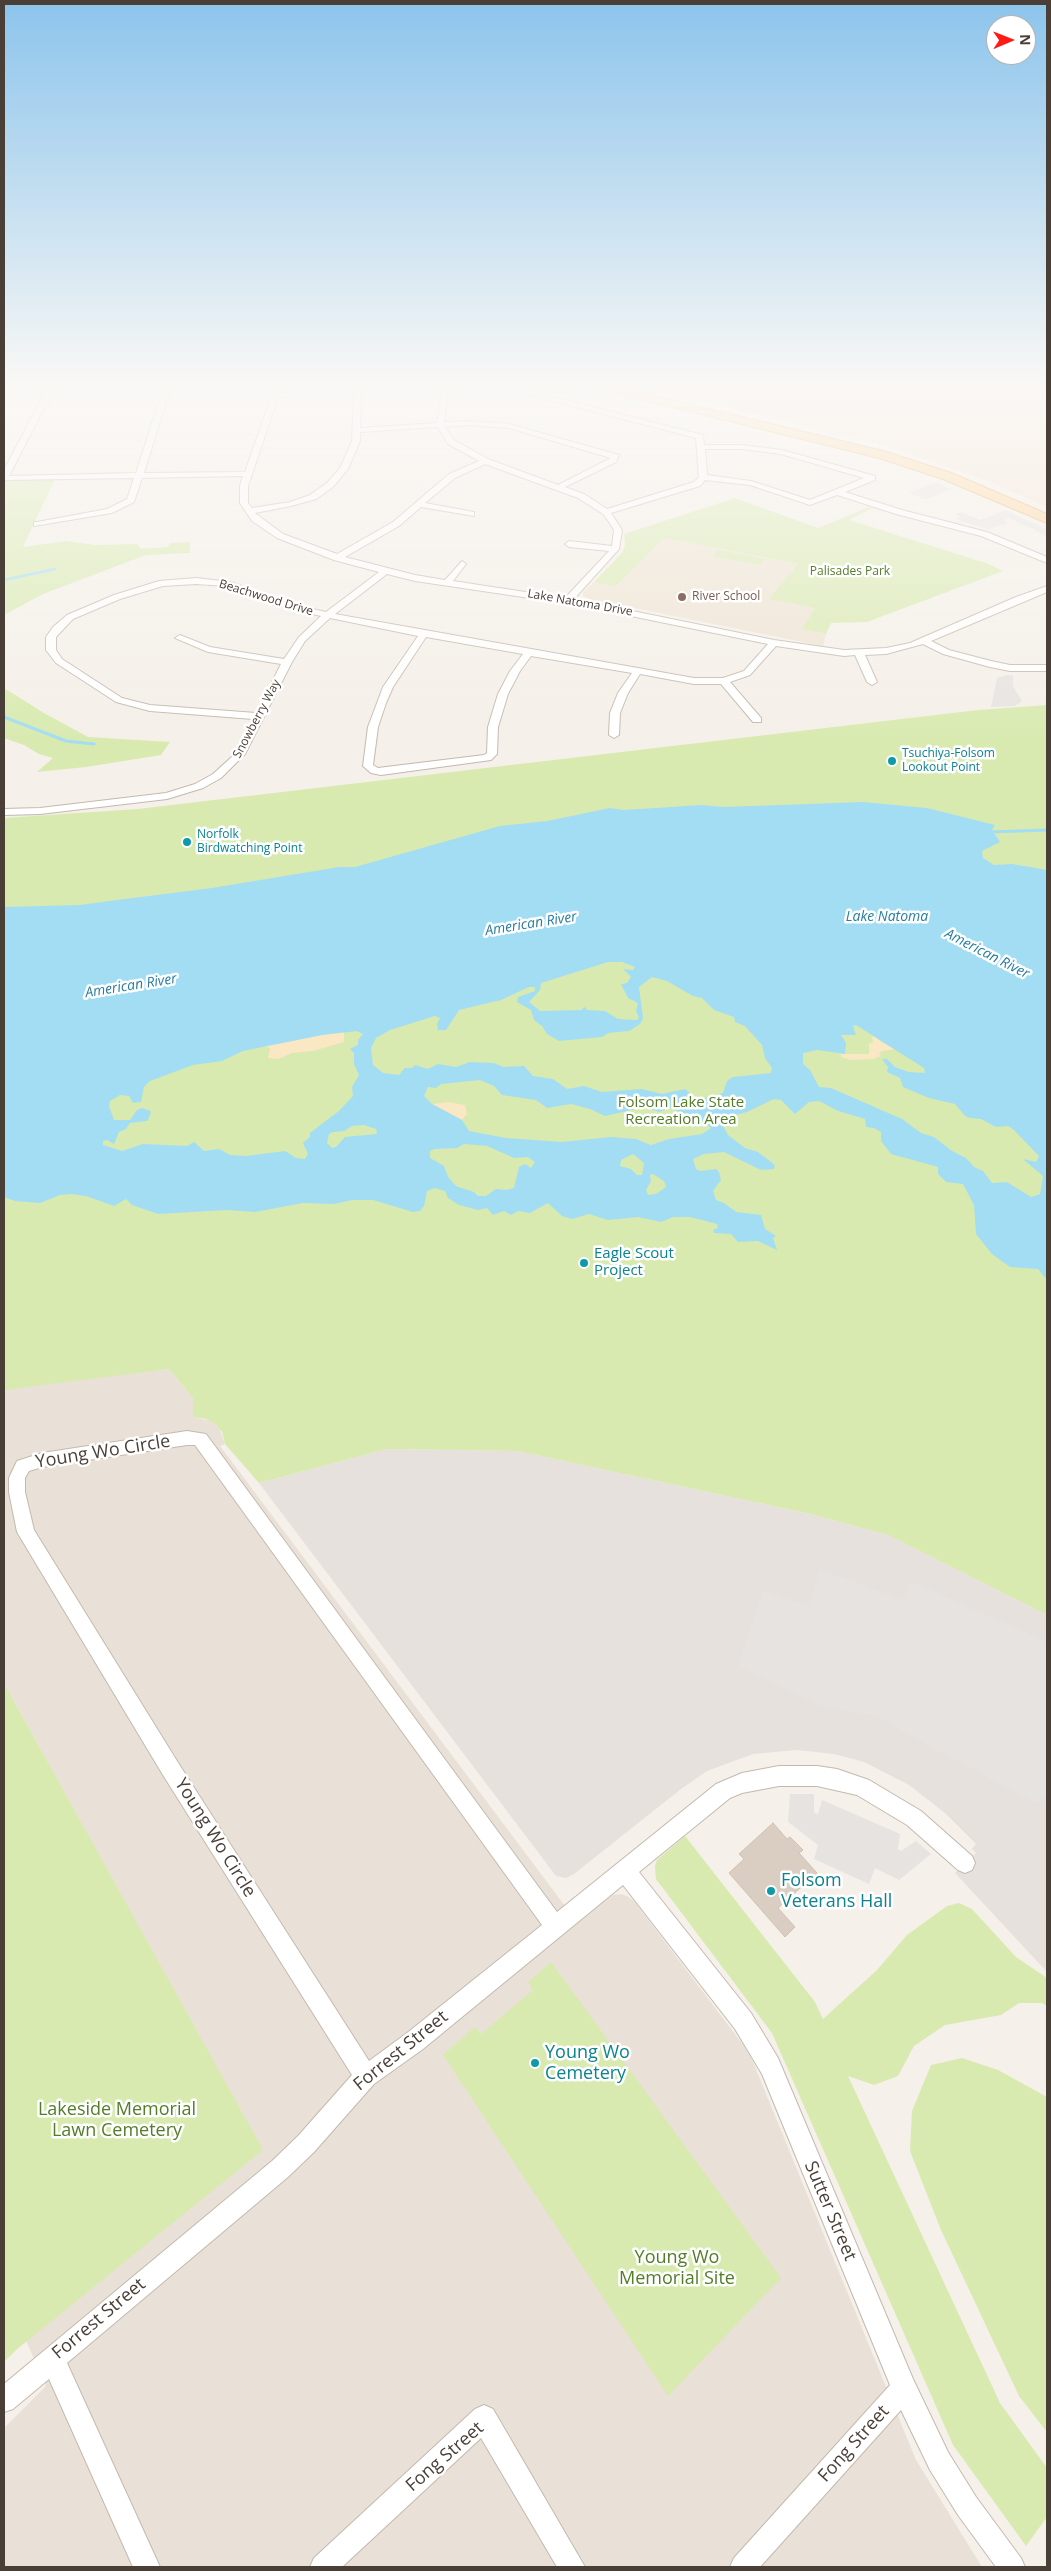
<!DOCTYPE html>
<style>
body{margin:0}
#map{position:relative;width:1051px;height:2571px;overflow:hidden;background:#f5f0e9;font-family:"Open Sans",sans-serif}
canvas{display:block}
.frame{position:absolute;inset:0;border:5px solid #493f37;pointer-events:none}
.north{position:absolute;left:986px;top:15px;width:50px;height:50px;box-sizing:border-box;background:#fff;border:1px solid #b6b2af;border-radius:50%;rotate:89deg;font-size:14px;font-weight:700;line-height:20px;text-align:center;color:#493f37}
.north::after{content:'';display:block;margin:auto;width:18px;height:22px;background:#ff1a16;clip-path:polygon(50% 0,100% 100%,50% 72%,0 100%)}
</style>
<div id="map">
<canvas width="1051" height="2571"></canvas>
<div class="frame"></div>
<div class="north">N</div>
</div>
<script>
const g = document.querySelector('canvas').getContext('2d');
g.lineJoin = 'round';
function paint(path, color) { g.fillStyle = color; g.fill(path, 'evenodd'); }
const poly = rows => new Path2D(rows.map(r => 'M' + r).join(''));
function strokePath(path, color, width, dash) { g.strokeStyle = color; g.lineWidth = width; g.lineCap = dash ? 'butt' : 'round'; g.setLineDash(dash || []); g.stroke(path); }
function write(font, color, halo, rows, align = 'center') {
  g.font = font + ' "Open Sans",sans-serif'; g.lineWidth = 5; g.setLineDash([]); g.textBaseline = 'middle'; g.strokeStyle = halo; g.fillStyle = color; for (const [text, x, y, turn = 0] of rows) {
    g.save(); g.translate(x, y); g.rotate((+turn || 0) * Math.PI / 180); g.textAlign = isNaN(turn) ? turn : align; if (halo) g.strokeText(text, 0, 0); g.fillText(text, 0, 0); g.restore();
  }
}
const residential = poly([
 [757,383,989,383,997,394,760,394],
 [169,1369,193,1398,193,1417,211,1421,219,1428,225,1444,220,1446,577,1922,613,1895,621,1894,627,1896,634,1901,744,2046,753,2062,916,2460,982,2567,4,2567,4,2428,46,2386,26,2341,262,2150,4,1683,4,1388]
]);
const commercial = poly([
 [627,383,757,383,760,394,996,394,989,383,1047,383,1047,507,990,482,890,447]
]);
const industrial = poly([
 [387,1449,517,1451,810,1514,888,1535,1047,1615,1047,1972,955,1873,976,1853,972,1849,976,1844,945,1813,909,1785,864,1762,834,1754,797,1750,753,1754,707,1771,681,1789,574,1874,566,1878,556,1876,259,1483]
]);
const education = poly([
 [664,538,798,564,815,608,803,629,826,634,823,646,589,599,583,596,583,592,594,582,616,586]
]);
const green = poly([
 [4,479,55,479,23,547,66,541,95,545,137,544,141,549,168,547,170,543,190,542,190,553,146,555,43,594,4,615],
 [735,498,818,528,869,507,872,508,849,520,986,563,1003,571,867,622,831,623,826,634,802,629,815,608,769,599,798,564,664,538,616,586,594,582,621,554,625,546,624,534],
 [718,550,765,559,760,565,713,556],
 [4,688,44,713,88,737,170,742,161,755,86,767,37,772,53,758,39,754,24,745,4,738],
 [1047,705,1047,1615,888,1535,810,1514,517,1451,387,1449,259,1483,225,1444,222,1432,215,1424,206,1419,193,1417,193,1398,169,1369,4,1390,4,818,138,809,978,710],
 [4,1683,263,2150,16,2350,4,2362],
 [685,1836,815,2002,823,2019,877,1970,907,1935,947,1906,959,1903,972,1909,1016,1957,1047,1978,1047,2006,1042,2003,1019,2003,1001,2015,945,2025,914,2046,898,2076,874,2085,848,2076,1000,2403,1047,2468,1047,2517,1026,2546,953,2445,772,2033,656,1879,655,1866,657,1860],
 [551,1962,781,2278,668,2396,443,2055,475,2027,481,2034,533,1990,528,1982],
 [962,2058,998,2070,1047,2097,1047,2432,1019,2396,941,2230,910,2151,912,2111,931,2065]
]);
const sand = poly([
 [338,1032,344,1032,344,1042,313,1051,292,1053,279,1059,268,1058,270,1049,266,1046],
 [874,1036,883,1043,897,1049,882,1051,879,1053,881,1056,874,1059,851,1060,841,1057,841,1054,869,1054,869,1044,873,1042,872,1037],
 [448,1102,465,1105,467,1114,462,1120,432,1104]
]);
const parking = poly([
 [935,482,951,489,926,500,909,493],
 [1005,510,1047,529,1047,537,1033,529,1036,528,1030,528,1010,519,1011,517,1004,520,1009,523,988,529,955,519,959,516,955,514,960,512,981,520],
 [1008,675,1013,676,1013,686,1022,701,1015,706,991,707,997,678],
 [820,1569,903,1600,910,1581,1047,1642,1047,1796,1035,1803,875,1716,822,1706,738,1666,763,1590,808,1606],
 [790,1794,814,1794,814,1813,818,1814,822,1800,900,1834,898,1849,901,1851,916,1841,931,1854,899,1880,875,1868,869,1884,814,1859,818,1845,788,1822]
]);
const water = poly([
 [863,802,927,808,995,825,992,830,1000,842,982,851,983,858,994,865,1012,864,1047,870,1047,1280,1038,1269,1010,1267,992,1254,976,1234,974,1205,963,1184,946,1182,938,1174,938,1167,891,1154,881,1141,881,1132,874,1128,866,1127,865,1119,838,1111,819,1101,809,1102,795,1114,781,1100,774,1099,747,1112,732,1116,722,1124,728,1135,745,1148,758,1152,775,1165,774,1169,761,1170,724,1152,704,1154,693,1159,696,1169,700,1171,716,1169,719,1172,721,1180,713,1191,716,1200,724,1203,736,1212,761,1215,765,1229,776,1236,773,1238,777,1250,758,1241,738,1242,731,1234,714,1233,713,1230,718,1228,717,1224,690,1217,673,1217,661,1222,638,1217,608,1220,589,1214,572,1219,562,1216,548,1203,530,1213,518,1211,511,1215,504,1211,493,1215,487,1208,478,1210,459,1205,448,1198,445,1191,435,1188,427,1191,424,1206,420,1211,413,1212,373,1200,352,1200,334,1204,303,1203,255,1212,227,1210,158,1214,132,1205,126,1199,114,1206,86,1196,71,1194,60,1195,40,1203,15,1201,4,1197,4,907,80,905,117,900,212,888,339,867,355,867,500,826,547,821,610,808,624,810,702,805,724,807],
 [608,962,622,962,635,967,633,970,623,969,631,977,627,983,621,984,628,998,638,1003,636,1011,639,1017,637,1020,618,1019,605,1011,587,1010,585,1007,581,1010,540,1011,529,1002,540,990,541,983],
 [652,977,667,981,693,996,702,998,714,1010,734,1017,735,1022,745,1026,762,1045,765,1058,772,1068,771,1073,733,1077,727,1081,723,1093,700,1099,695,1098,685,1089,662,1094,642,1089,602,1092,584,1086,567,1089,553,1079,533,1076,524,1066,503,1067,494,1063,470,1062,456,1067,438,1064,428,1069,415,1065,412,1068,405,1068,399,1075,383,1073,373,1065,371,1048,376,1038,390,1030,435,1016,440,1018,437,1024,438,1030,446,1030,459,1010,501,1000,529,987,535,987,535,991,518,997,517,1002,531,1010,534,1020,542,1026,547,1034,559,1041,602,1037,608,1033,629,1031,640,1024,643,1018,639,987],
 [856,1025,924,1068,925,1073,909,1072,895,1067,887,1059,882,1059,888,1067,887,1072,900,1078,903,1087,929,1098,955,1104,965,1116,970,1118,981,1119,996,1127,1008,1126,1014,1130,1039,1156,1036,1162,1023,1159,1043,1176,1040,1194,1031,1197,1007,1182,992,1183,983,1171,974,1167,966,1158,952,1151,934,1137,921,1133,902,1119,831,1088,819,1087,810,1070,803,1064,803,1053,817,1050,845,1054,846,1043,841,1035,856,1035,853,1026],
 [357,1031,363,1034,358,1040,358,1045,350,1049,354,1053,354,1064,359,1075,352,1087,353,1096,339,1111,310,1133,310,1137,303,1143,308,1154,305,1159,296,1158,285,1151,246,1156,230,1155,219,1149,204,1151,194,1142,187,1146,143,1144,122,1151,103,1145,103,1141,107,1140,114,1144,119,1132,126,1129,130,1123,147,1121,149,1118,151,1111,142,1108,137,1110,130,1120,114,1120,109,1106,110,1101,120,1095,129,1096,133,1103,141,1102,144,1087,150,1081,193,1065,222,1061,243,1051,322,1035],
 [480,1080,494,1086,502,1095,536,1100,547,1108,571,1104,590,1109,605,1116,645,1107,659,1112,672,1107,674,1110,695,1116,698,1125,706,1124,711,1128,702,1134,669,1139,651,1145,636,1139,611,1137,562,1142,506,1138,469,1131,462,1120,432,1104,424,1096,428,1087,436,1088,441,1084],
 [364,1125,376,1129,377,1134,345,1137,336,1147,332,1148,327,1143,329,1134,333,1132,344,1131,352,1126],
 [464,1144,487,1146,514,1158,528,1157,535,1162,531,1168,525,1164,519,1167,514,1188,506,1190,496,1189,486,1196,478,1196,474,1192,456,1186,448,1177,444,1166,430,1158,430,1151,435,1149,457,1148],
 [633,1154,644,1163,642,1175,637,1175,631,1169,620,1166,621,1160],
 [653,1174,664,1181,666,1187,656,1194,648,1195,646,1190,651,1181,650,1175]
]);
const streamFar1 = poly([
 [4,580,55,569]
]);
const stream = poly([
 [4,717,66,741,94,744],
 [989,832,1047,830]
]);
const building = poly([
 [773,1823,787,1839,790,1837,803,1850,799,1853,817,1873,778,1908,795,1927,785,1937,729,1873,744,1859,739,1854,773,1823]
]);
const minor = poly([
 [50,383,57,383,9,476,136,473,165,383,172,383,144,473,245,472,276,383,283,383,248,486,248,503,252,508,290,502,310,495,327,483,340,468,352,441,354,392,330,383,340,383,362,391,360,428,437,423,442,389,441,383,487,383,510,386,703,435,704,445,742,445,782,450,875,476,875,480,845,492,902,510,987,532,1047,557,1047,563,981,536,896,514,837,495,810,505,750,485,705,480,700,486,611,513,622,530,619,549,574,599,774,640,844,650,886,648,910,643,1016,597,1047,586,1047,592,931,641,949,650,991,661,1010,665,1047,665,1047,671,1010,671,990,667,943,654,923,644,886,654,865,655,877,682,872,685,867,682,855,655,844,656,776,646,750,675,730,682,761,718,761,722,753,722,721,684,694,684,640,674,628,693,620,713,619,735,614,738,609,735,610,713,618,693,632,673,531,656,520,671,508,694,498,727,497,754,491,760,381,775,371,773,363,766,368,727,383,687,418,636,330,618,305,641,292,662,245,754,221,778,203,788,167,799,40,814,4,815,4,809,40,808,166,793,195,784,213,774,236,753,253,719,150,711,116,702,56,663,46,650,46,637,53,627,67,615,114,595,159,581,196,578,231,582,283,602,326,612,379,572,334,560,277,538,252,521,240,503,240,486,243,476,142,478,134,502,112,513,34,526,34,522,37,522,107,509,127,499,134,478,4,480,4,470,50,383],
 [449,386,477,386,510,390,696,438,699,477,694,482,607,509,584,494,565,487,616,462,619,455,509,424,470,421,444,422,449,386],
 [470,425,509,428,611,458,558,485,488,459,454,440,445,427,470,425],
 [438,427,448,444,479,461,449,474,393,522,337,554,283,534,255,513,291,506,316,499,333,487,348,469,360,441,360,432,438,427],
 [705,449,742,449,781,454,864,478,810,500,751,481,707,475,705,449],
 [485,464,578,498,603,514,609,522,614,530,612,546,569,541,565,544,569,547,609,551,565,598,453,581,466,564,462,561,445,580,415,575,345,557,399,526,421,507,474,516,474,512,425,503,455,478,485,464],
 [387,574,415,581,577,605,768,644,744,671,723,678,694,678,335,614,387,574],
 [196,584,227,586,277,606,321,616,299,637,284,659,210,647,180,635,175,638,208,652,281,664,256,713,150,705,122,698,62,659,56,650,56,637,73,619,120,599,163,586,196,584],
 [426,637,523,654,510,671,498,694,488,727,487,753,484,755,378,768,373,765,378,727,386,703,393,687,426,637],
 [187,1431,206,1434,557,1912,716,1784,742,1773,779,1766,817,1766,837,1769,869,1780,921,1811,972,1856,975,1863,972,1870,965,1873,958,1870,907,1825,857,1795,817,1786,779,1786,742,1793,730,1798,639,1872,751,2013,778,2058,913,2379,948,2452,976,2497,1021,2558,1025,2567,996,2567,958,2515,930,2470,901,2410,760,2567,730,2567,734,2558,890,2385,762,2074,735,2029,623,1885,423,2049,374,2084,314,2152,288,2177,67,2363,160,2567,133,2567,49,2379,13,2409,4,2412,4,2384,272,2161,298,2136,352,2075,163,1775,17,1532,9,1492,9,1478,17,1461,42,1453,187,1431],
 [187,1445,195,1445,542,1925,407,2033,369,2061,177,1761,34,1530,25,1492,25,1478,29,1471,42,1467,187,1445],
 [484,2405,493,2409,585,2567,557,2567,481,2438,342,2567,310,2567,314,2558,475,2409,484,2405]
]);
const primary = poly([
 [582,383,601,383,887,452,951,473,1047,514,1047,523,943,479,879,458,583,385,582,383]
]);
const markers = [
 [682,597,5,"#8d6e63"],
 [892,761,5,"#0f9aa8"],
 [187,842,5,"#0f9aa8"],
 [584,1263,5,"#0f9aa8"],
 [771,1891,5,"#0f9aa8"],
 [535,2063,5,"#0f9aa8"]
];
const farParknames = [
 ["Palisades Park",850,572]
];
const farEducationnames = [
 ["River School",692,597]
];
const farStreetnames = [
 ["Beachwood Drive",266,598,17],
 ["Lake Natoma Drive",580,603,10],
 ["Snowberry Way",257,719,-62]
];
const farCulturenames = [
 ["Tsuchiya-Folsom",902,754],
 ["Lookout Point",902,768],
 ["Norfolk",197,835],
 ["Birdwatching Point",197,849]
];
const farWaternames = [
 ["Lake Natoma",887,917],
 ["American River",531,924,-9],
 ["American River",987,954,27],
 ["American River",131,986,-9]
];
const parkNames = [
 ["Folsom Lake State",681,1103],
 ["Recreation Area",681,1120]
];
const cultureNames = [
 ["Eagle Scout",594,1254],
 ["Project",594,1271]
];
const nearStreetnames = [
 ["Young Wo Circle",103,1452,-9],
 ["Young Wo Circle",215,1838,58],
 ["Forrest Street",401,2051,-39],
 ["Sutter Street",830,2211,67],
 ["Forrest Street",99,2319,-40],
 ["Fong Street",854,2444,-48],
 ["Fong Street",445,2457,-41]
];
const nearCulturenames = [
 ["Folsom",781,1881],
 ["Veterans Hall",781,1902],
 ["Young Wo",545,2053],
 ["Cemetery",545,2074]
];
const nearParknames = [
 ["Lakeside Memorial",117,2110],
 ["Lawn Cemetery",117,2131],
 ["Young Wo",677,2258],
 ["Memorial Site",677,2279]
];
paint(residential, '#e9e1d7');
paint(commercial, '#f7e3d4');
paint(industrial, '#e7e1dd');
paint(education, '#eee3d2');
paint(green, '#d8eab0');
paint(sand, '#fae7c4');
paint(parking, '#e6e3e0');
paint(water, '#a3ddf3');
strokePath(streamFar1, '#a3ddf3', 2.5);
strokePath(stream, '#a3ddf3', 3);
paint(building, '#dacdc1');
strokePath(building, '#d2c1b0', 1);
strokePath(minor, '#c4b9ae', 2);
strokePath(primary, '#e8af63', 2);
paint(minor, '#fff');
paint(primary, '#ffd498');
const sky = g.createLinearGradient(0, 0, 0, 743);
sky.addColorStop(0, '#8cc4ec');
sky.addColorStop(0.52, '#faf8f5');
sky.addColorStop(1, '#faf8f500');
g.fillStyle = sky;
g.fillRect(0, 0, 1051, 743);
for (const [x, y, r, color] of markers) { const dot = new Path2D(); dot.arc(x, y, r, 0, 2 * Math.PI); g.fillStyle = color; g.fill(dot); strokePath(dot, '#fff', 2); }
write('12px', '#537e27', '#fff', farParknames);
write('12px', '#785e54', '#fff', farEducationnames, 'left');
write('12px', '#493f37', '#fff', farStreetnames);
write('12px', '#0d838f', '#fff', farCulturenames, 'left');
write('italic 14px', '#277da1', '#fff', farWaternames);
write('15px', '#537e27', '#fff', parkNames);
write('15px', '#0d838f', '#fff', cultureNames, 'left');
write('18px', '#493f37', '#fff', nearStreetnames);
write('18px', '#0d838f', '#fff', nearCulturenames, 'left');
write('18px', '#537e27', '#fff', nearParknames);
</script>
